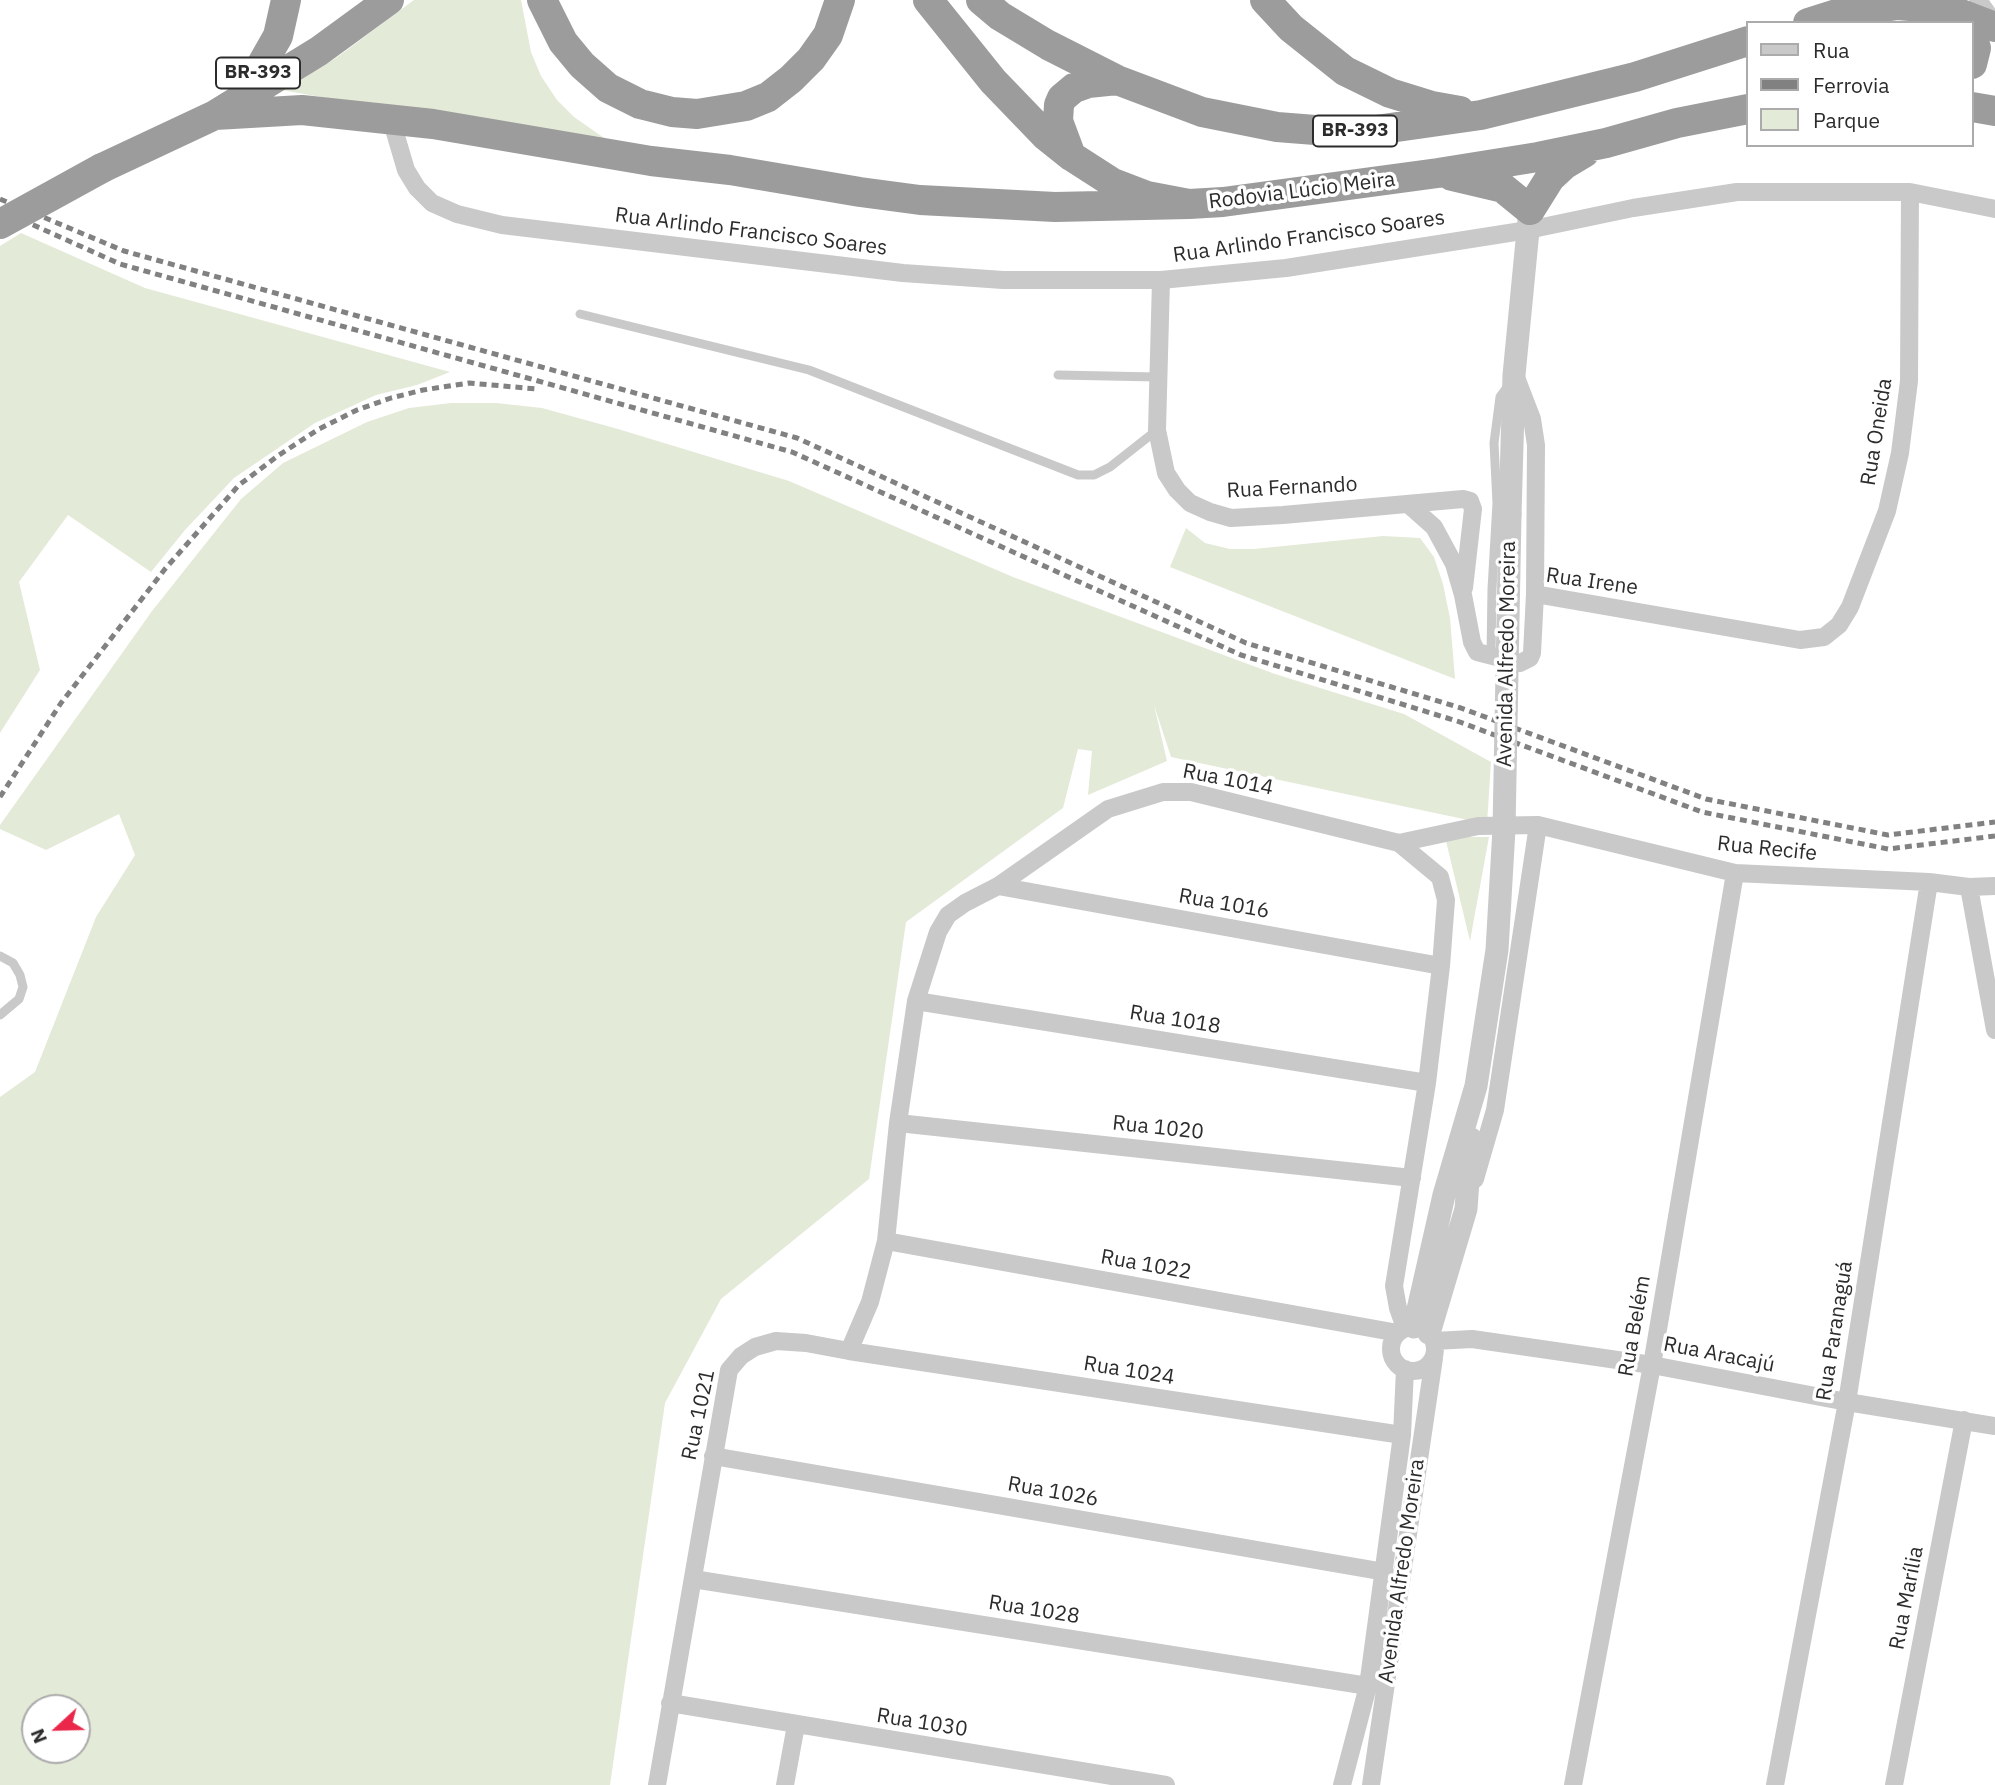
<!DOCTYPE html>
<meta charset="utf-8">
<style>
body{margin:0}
#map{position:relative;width:1995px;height:1785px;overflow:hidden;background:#fff;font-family:"IBM Plex Sans",sans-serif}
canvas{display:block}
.legend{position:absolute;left:1746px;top:21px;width:228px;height:126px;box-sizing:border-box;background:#fff;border:2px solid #ababab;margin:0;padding:9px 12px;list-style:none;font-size:21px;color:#2c2c2c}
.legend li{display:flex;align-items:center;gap:14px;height:35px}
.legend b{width:35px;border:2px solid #ababab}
.north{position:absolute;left:21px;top:1694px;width:70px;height:70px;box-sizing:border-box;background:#fff;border:2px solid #ababab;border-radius:50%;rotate:248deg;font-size:19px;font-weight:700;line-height:28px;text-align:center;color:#2c2c2c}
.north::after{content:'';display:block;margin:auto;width:24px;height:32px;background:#ea274a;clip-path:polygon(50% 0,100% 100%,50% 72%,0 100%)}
</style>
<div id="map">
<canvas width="1995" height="1785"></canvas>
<ul class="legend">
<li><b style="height:9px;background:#c9c9c9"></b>Rua</li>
<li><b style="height:9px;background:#818181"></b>Ferrovia</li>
<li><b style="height:19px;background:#e4ead8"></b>Parque</li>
</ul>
<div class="north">N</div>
</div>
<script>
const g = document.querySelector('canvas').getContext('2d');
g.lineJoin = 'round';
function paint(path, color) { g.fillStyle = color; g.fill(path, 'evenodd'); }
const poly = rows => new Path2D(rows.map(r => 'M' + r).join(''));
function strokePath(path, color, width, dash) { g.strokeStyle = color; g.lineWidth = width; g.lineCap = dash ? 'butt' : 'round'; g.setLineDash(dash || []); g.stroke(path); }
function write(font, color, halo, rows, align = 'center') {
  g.font = font + ' "IBM Plex Sans",sans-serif'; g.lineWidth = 7; g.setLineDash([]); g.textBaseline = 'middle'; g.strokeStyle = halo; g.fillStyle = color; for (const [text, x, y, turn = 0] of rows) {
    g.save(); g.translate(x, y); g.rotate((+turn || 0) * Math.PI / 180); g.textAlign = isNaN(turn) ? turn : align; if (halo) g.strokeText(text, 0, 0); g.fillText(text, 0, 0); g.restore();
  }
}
const green = poly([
 [414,0,521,0,531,52,541,76,557,100,574,117,620,149,281,90,336,58],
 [21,233,145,288,450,372,417,385,376,395,315,423,234,478,185,530,151,572,68,515,19,582,40,670,0,733,0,246],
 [451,403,496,403,542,408,618,429,789,481,1013,577,1275,674,1404,714,1491,762,1487,824,1171,757,1154,705,1167,761,1088,795,1092,751,1078,749,1063,808,906,922,869,1179,721,1299,665,1403,610,1785,0,1785,0,1097,35,1072,96,917,135,855,119,814,46,850,0,829,0,825,152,611,241,499,283,463,367,422,409,408],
 [35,1708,77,1708,77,1750,35,1750],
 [1186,528,1205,543,1230,549,1254,549,1383,536,1420,538,1434,557,1443,584,1450,618,1455,679,1170,567],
 [1445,837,1489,837,1470,941]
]);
const service = poly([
 [580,314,809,370,1078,475,1094,475,1110,467,1157,430],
 [1058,375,1157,377],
 [1491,656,1492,589,1497,503,1494,443,1500,397,1508,386],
 [0,956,13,963,20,975,23,987,19,999,0,1015]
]);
const minor = poly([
 [1978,0,1995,24],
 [391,119,406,170,417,188,432,203,457,214,502,225,903,273,1003,280,1161,280,1286,268,1528,230,1633,208,1737,192,1910,192,1995,209],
 [1161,280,1157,430,1166,473,1177,490,1190,503,1210,512,1231,518,1283,515,1463,499,1470,501,1473,509,1464,588],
 [1517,380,1532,419,1536,445,1535,594],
 [1408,504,1434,527,1454,564,1463,595,1472,642,1477,652,1520,663,1530,658,1532,653,1535,594,1800,640,1824,637,1839,625,1850,607,1887,511,1900,453,1909,381,1910,192],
 [1399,843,1440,877,1446,900,1441,966,1427,1083,1394,1286,1398,1308,1405,1328],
 [998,886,1441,966],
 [1969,887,1995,1030],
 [916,1001,1427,1083],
 [898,1123,1412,1178],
 [1475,1179,1495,1110,1538,825],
 [886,1241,1398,1333],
 '1391 1349a22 22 0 1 1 44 0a22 22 0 1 1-44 0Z',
 [1434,1341,1472,1339,1652,1365,1847,1402,1995,1426],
 [849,1351,1402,1435],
 [713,1456,1385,1572],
 [693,1579,1368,1686],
 [670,1703,1166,1785],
 [657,1785,729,1370,741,1356,755,1347,776,1341,806,1343,849,1351,870,1302,886,1241,898,1123,916,1001,938,932,948,915,965,903,998,886,1108,809,1163,792,1191,792,1399,843,1478,826,1538,825,1735,873,1929,882,1969,887,1995,886],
 [785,1785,796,1725],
 [1342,1785,1368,1686,1402,1435,1405,1369],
 [1371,1785,1434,1358],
 [1573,1785,1652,1365,1735,873],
 [1775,1785,1847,1402,1929,882],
 [1894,1785,1964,1420]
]);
const tertiary = poly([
 [1510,515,1514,375,1530,210],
 [1414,1327,1444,1195,1476,1086,1497,950,1504,829],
 [1429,1333,1466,1209,1471,1139]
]);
const trunk = poly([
 [542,0,563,42,582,65,608,88,640,104,672,112,697,114,746,106,768,97,791,79,811,59,828,35,840,0],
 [928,0,993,81,1046,136,1071,156,1113,183,1147,196,1189,204,1223,202,1438,173,1538,157,1606,143,1677,123,1748,109],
 [981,0,1000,16,1048,45,1117,80,1202,112,1277,127,1328,131,1376,130,1481,115,1635,77,1748,41],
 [1265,0,1291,28,1345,71,1390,93,1432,106,1460,111],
 [1808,23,1843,12,1897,5,1948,9,1995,27],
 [1972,34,1976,48,1972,64],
 [257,73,278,36,286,0],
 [1972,107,1995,111],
 [215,115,302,110,433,124,651,161,730,170,860,192,920,200,1055,207,1189,204],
 [1071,156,1058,121,1059,105,1062,98,1074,88,1088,83,1117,80],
 [102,168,215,115,319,51,389,0],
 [1452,176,1503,188,1530,210,1550,178,1564,165,1584,153]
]);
const rail = poly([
 [0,199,124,251,797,438,1246,643,1461,708,1706,799,1888,835,1995,822],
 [0,210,120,264,792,452,1241,655,1457,721,1702,812,1888,849,1995,836],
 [0,797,61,703,165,569,239,485,279,455,319,429,357,410,391,398,423,390,469,383,537,389]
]);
const tertiaryBridge = poly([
 [1504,829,1510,515]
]);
const trunkBridge = poly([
 [0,224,102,168]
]);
const shields = [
 [258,73,84],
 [1355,131,84]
];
const shieldNames = [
 ["BR-393",258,73],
 ["BR-393",1355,131]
];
const streetNames = [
 ["Rodovia Lúcio Meira",1302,191,-7],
 ["Rua Arlindo Francisco Soares",751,232,7],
 ["Rua Arlindo Francisco Soares",1309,237,-8],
 ["Rua Oneida",1877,432,-81],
 ["Rua Fernando",1292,488,-3],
 ["Rua Irene",1592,582,8],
 ["Avenida Alfredo Moreira",1507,654,-89],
 ["Rua 1014",1228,780,11],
 ["Rua Recife",1767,849,6],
 ["Rua 1016",1224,904,10],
 ["Rua 1018",1175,1020,9],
 ["Rua 1020",1158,1128,6],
 ["Rua 1022",1146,1265,10],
 ["Rua Belém",1635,1326,-80],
 ["Rua Paranaguá",1835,1331,-81],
 ["Rua Aracajú",1719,1355,11],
 ["Rua 1024",1129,1371,9],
 ["Rua 1021",699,1415,-78],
 ["Rua 1026",1053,1492,10],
 ["Avenida Alfredo Moreira",1402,1571,-82],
 ["Rua Marília",1907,1598,-79],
 ["Rua 1028",1034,1610,9],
 ["Rua 1030",922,1723,9]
];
paint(green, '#e4ead8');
strokePath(service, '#c9c9c9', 9);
strokePath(minor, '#c9c9c9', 18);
strokePath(tertiary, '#c9c9c9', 23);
strokePath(trunk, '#9c9c9c', 30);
strokePath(rail, '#818181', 5, [7, 5]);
strokePath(tertiaryBridge, '#c9c9c9', 23);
strokePath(trunkBridge, '#9c9c9c', 30);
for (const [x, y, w] of shields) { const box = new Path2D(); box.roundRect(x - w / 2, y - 15.5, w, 31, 5); g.fillStyle = '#fff'; g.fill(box); strokePath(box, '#2c2c2c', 2); }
write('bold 19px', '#2c2c2c', null, shieldNames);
write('21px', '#2c2c2c', '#fff', streetNames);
</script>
